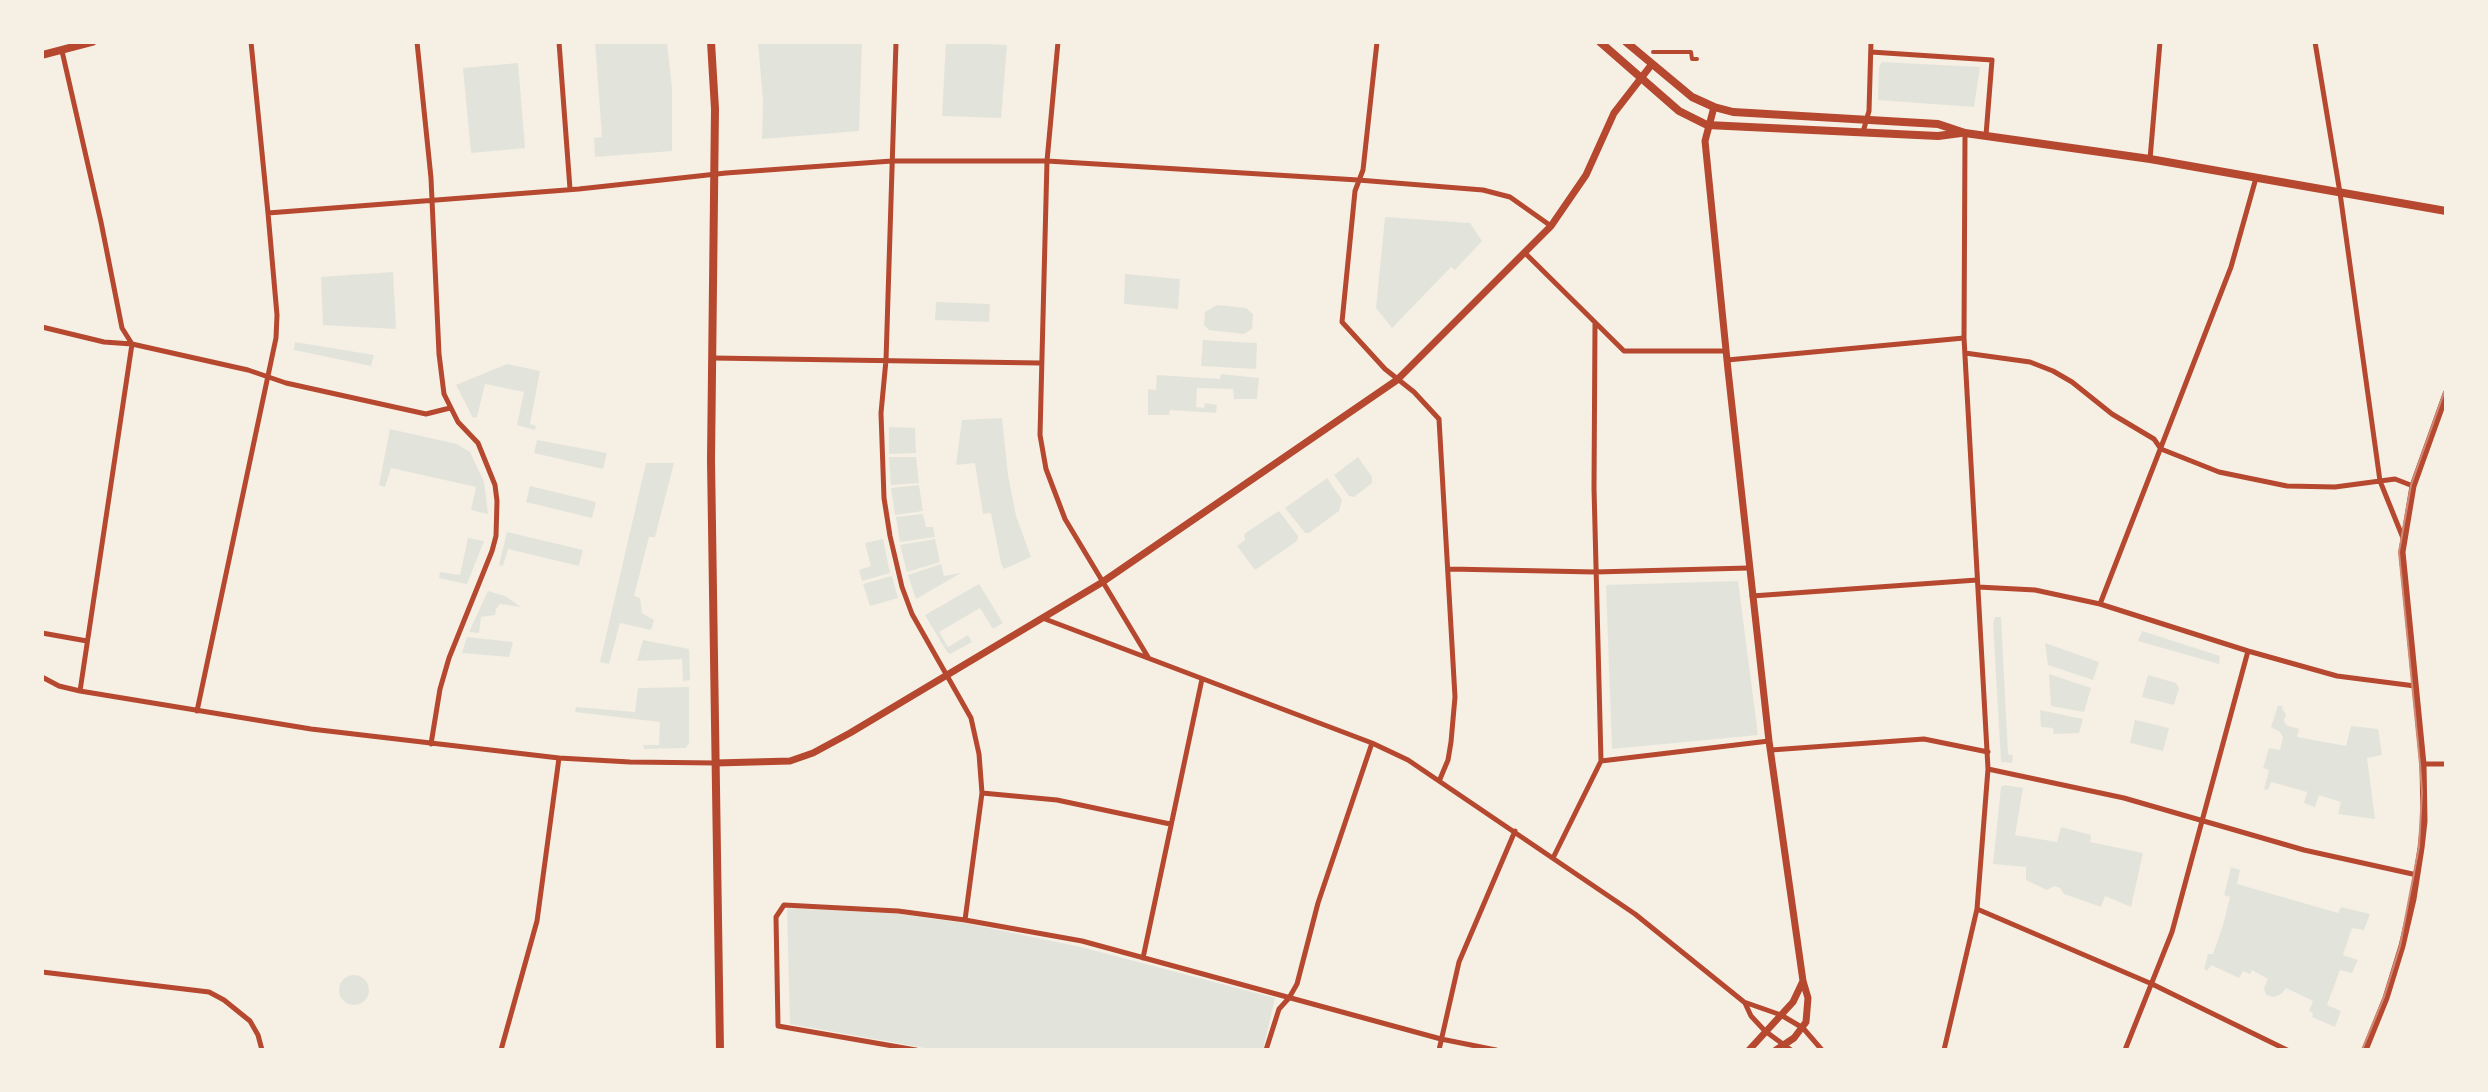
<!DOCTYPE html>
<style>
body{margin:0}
#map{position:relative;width:2488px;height:1092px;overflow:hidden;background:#f6efe4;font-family:Inter,sans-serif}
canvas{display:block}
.frame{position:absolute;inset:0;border:44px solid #f6efe4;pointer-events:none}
</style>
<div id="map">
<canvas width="2488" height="1092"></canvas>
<div class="frame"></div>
</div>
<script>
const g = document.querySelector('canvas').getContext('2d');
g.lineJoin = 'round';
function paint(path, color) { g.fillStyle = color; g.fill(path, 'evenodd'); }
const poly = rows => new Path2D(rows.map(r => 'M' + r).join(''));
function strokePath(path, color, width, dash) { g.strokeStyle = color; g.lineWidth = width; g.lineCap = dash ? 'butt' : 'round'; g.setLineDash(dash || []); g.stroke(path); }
const green = poly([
 [595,42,667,42,672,88,672,151,595,157,594,138,602,137],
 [758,42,862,42,859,131,762,139,763,101],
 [946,42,1007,45,1001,118,942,116],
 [1882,62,1980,67,1974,107,1878,100,1879,67],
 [518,63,525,148,471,153,463,68],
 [1385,217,1470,223,1482,241,1455,270,1451,267,1392,328,1376,308],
 [393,272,396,329,323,325,321,277],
 [1125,274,1180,279,1178,309,1124,304],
 [936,302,990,304,989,322,935,320],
 [1217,305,1246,308,1253,314,1252,329,1244,334,1209,330,1204,325,1205,312],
 [1203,340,1257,343,1256,369,1201,366],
 [295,342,374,355,371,366,294,350],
 [507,364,540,371,530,424,536,426,535,430,517,425,524,392,485,384,477,417,473,418,456,385],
 [1221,374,1259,378,1257,399,1234,399,1233,389,1197,388,1196,407,1204,408,1205,403,1217,405,1216,413,1170,410,1169,415,1148,415,1148,389,1156,390,1157,375,1220,379],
 [1002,418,1008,475,1016,516,1031,557,1004,569,1001,563,991,513,983,514,975,463,956,465,962,420],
 [889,427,915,428,916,453,889,454],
 [390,429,457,444,470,452,484,482,488,514,471,510,476,487,391,468,385,487,379,485],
 [537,440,607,453,603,469,534,453],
 [889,457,916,457,919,483,891,485],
 [1358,457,1372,477,1372,483,1354,497,1349,496,1334,475],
 [646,463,674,463,655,537,649,537,634,596,640,598,642,613,654,620,651,630,620,623,609,664,600,662],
 [1327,478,1342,500,1339,511,1309,533,1305,533,1285,508],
 [919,485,923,511,895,515,891,488],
 [530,486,596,502,592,518,526,502],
 [1279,511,1298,536,1297,541,1255,570,1237,546,1245,540,1244,534],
 [923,514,926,527,933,527,935,537,900,542,896,517],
 [507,532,583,550,579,566,508,549,503,566,499,565],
 [468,538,484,541,467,584,439,578,440,572,460,575],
 [883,539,890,573,862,581,859,570,871,566,865,543],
 [935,539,940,562,907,572,900,545],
 [941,564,944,576,961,573,916,599,908,575],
 [892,576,898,598,870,606,863,584],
 [1738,581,1758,735,1612,749,1606,585],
 [979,584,1003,623,993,629,980,608,939,632,948,647,968,635,972,642,950,654,947,652,925,615],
 [488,591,505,596,521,607,500,604,496,609,495,615,481,617,479,633,469,632],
 [1995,617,2001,617,2008,754,2013,755,2012,763,2001,762,1993,623],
 [2142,631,2220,656,2219,664,2138,641],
 [467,637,513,642,509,657,462,653],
 [643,640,689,649,690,680,683,681,682,659,637,661],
 [2045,643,2099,662,2093,680,2048,665],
 [2049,674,2091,688,2084,712,2051,706],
 [2148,675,2176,683,2179,688,2174,705,2142,697],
 [689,687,689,743,686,748,644,749,643,745,659,745,660,722,575,712,576,707,635,712,638,688],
 [2278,706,2283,706,2282,709,2286,714,2284,721,2286,725,2299,729,2297,737,2346,746,2351,726,2378,729,2382,755,2367,758,2375,819,2338,814,2341,802,2319,795,2315,807,2304,803,2307,792,2271,782,2268,790,2264,789,2269,770,2263,768,2269,748,2280,750,2283,737,2280,732,2271,727],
 [2040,710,2083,719,2079,733,2054,734,2053,728,2041,727],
 [2135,720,2169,728,2163,751,2130,743],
 [2004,785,2023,788,2015,835,2057,842,2061,827,2091,835,2090,842,2143,853,2131,907,2105,896,2101,907,2064,894,2060,888,2054,886,2047,890,2026,880,2026,867,1993,864,2001,787],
 [2231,867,2240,870,2237,884,2338,913,2341,907,2370,914,2364,930,2352,928,2343,955,2358,960,2352,973,2340,970,2327,1005,2341,1011,2335,1027,2312,1017,2313,1013,2309,1011,2313,1001,2286,988,2281,994,2274,997,2266,995,2264,988,2268,979,2252,970,2250,974,2243,971,2239,978,2211,965,2207,971,2204,969,2208,954,2213,954,2223,925,2230,897,2224,895],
 [787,908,891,913,965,923,1081,947,1275,998,1263,1050,936,1050,790,1024],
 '339 990a15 15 0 1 1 30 0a15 15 0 1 1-30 0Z'
]);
const pedestrian = poly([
 [1653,52,1691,52,1692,59,1697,59]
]);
const minor = poly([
 [417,42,431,178,439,354,444,394,458,422,478,443,495,485,497,501,496,536,492,551,449,658,440,689,431,744],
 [559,42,570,189],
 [896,42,886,360,881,413,884,498,890,536,902,587,912,614,971,718,979,754,982,793,965,920],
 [1058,42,1047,161,1040,435,1046,469,1065,519,1148,657],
 [1377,42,1363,170,1355,191,1342,322,1385,369,1414,392,1439,419,1455,697,1451,742,1448,760,1440,779],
 [2315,42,2340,193,2380,481,2403,538],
 [62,51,101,222,122,328,132,344,80,691],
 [1871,52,1992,60,1986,135],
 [1863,132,1869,111,1871,42],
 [2150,159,2160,42],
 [268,213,579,189,726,173,892,161,1047,161,1358,180,1483,190,1510,197,1551,226],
 [1525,253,1624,351,1726,351],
 [42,327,104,342,132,344,248,370,286,383,426,414,450,408],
 [1965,353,2030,362,2053,371,2072,382,2112,414,2154,439,2161,449,2219,472,2287,486,2335,487,2395,479,2413,486],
 [712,358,1040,363],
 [1727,360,1964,338],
 [1449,569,1595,572,1749,568],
 [1978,587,2035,590,2100,604,2248,651,2337,676,2415,686],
 [1752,596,1977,580],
 [2100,604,2231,267,2256,178],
 [1045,619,1372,743,1408,760,1635,914,1744,1002,1781,1015,1803,1028,1822,1050],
 [42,633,87,641],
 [42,677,59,686,80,691,311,729,559,758,630,762,716,763],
 [197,711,276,338,277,315,268,213,251,42],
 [1771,750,1924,739,1988,752],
 [1601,761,1769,741],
 [2423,764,2446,764],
 [1988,769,2124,798,2304,850,2417,875],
 [982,793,1057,800,1170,824],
 [1553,858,1601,761,1594,488,1595,324],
 [1977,909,2152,984,2287,1050],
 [1143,958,1202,679],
 [42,972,209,992,224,1000,250,1021,258,1035,262,1050],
 [1745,1003,1751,1016,1765,1031,1791,1050],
 [501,1050,537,921,559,758],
 [916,1050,778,1026,776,917,784,905,898,911,965,920,1082,941,1441,1039,1496,1050],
 [1266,1050,1279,1009,1289,998,1297,984,1318,903,1372,743],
 [1439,1050,1459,962,1515,831],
 [1944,1050,1977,909,1988,769,1964,338,1965,134],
 [2125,1050,2172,932,2248,651]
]);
const tertiary = poly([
 [1714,107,1705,141,1728,370,1769,741,1803,981,1808,998,1806,1022,1794,1038,1776,1050],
 [716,763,790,761,813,753,850,733,1101,583,1397,380,1551,226,1586,175,1614,113,1652,64],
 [1749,1050,1793,1002,1803,981],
 [2365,1050,2386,998,2402,946,2413,899,2421,848,2424,821,2423,764,2402,552,2413,486,2446,394]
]);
const secondary = poly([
 [711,42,715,109,711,460,720,1050],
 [1600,42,1679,111,1707,125,1938,136,1961,133],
 [1626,42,1692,97,1714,107,1733,112,1938,124,1965,133,2150,159,2446,211],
 [42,55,92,42]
]);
const tram = poly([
 [2362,1050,2384,997,2400,946,2419,847,2422,792,2420,764,2399,552,2411,485,2446,387]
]);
paint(green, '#e2e4dc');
strokePath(pedestrian, '#b5482f', 4);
strokePath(minor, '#b5482f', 5);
strokePath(tertiary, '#b5482f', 7);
strokePath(secondary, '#b5482f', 8);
strokePath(tram, '#cf8b77', 2);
</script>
